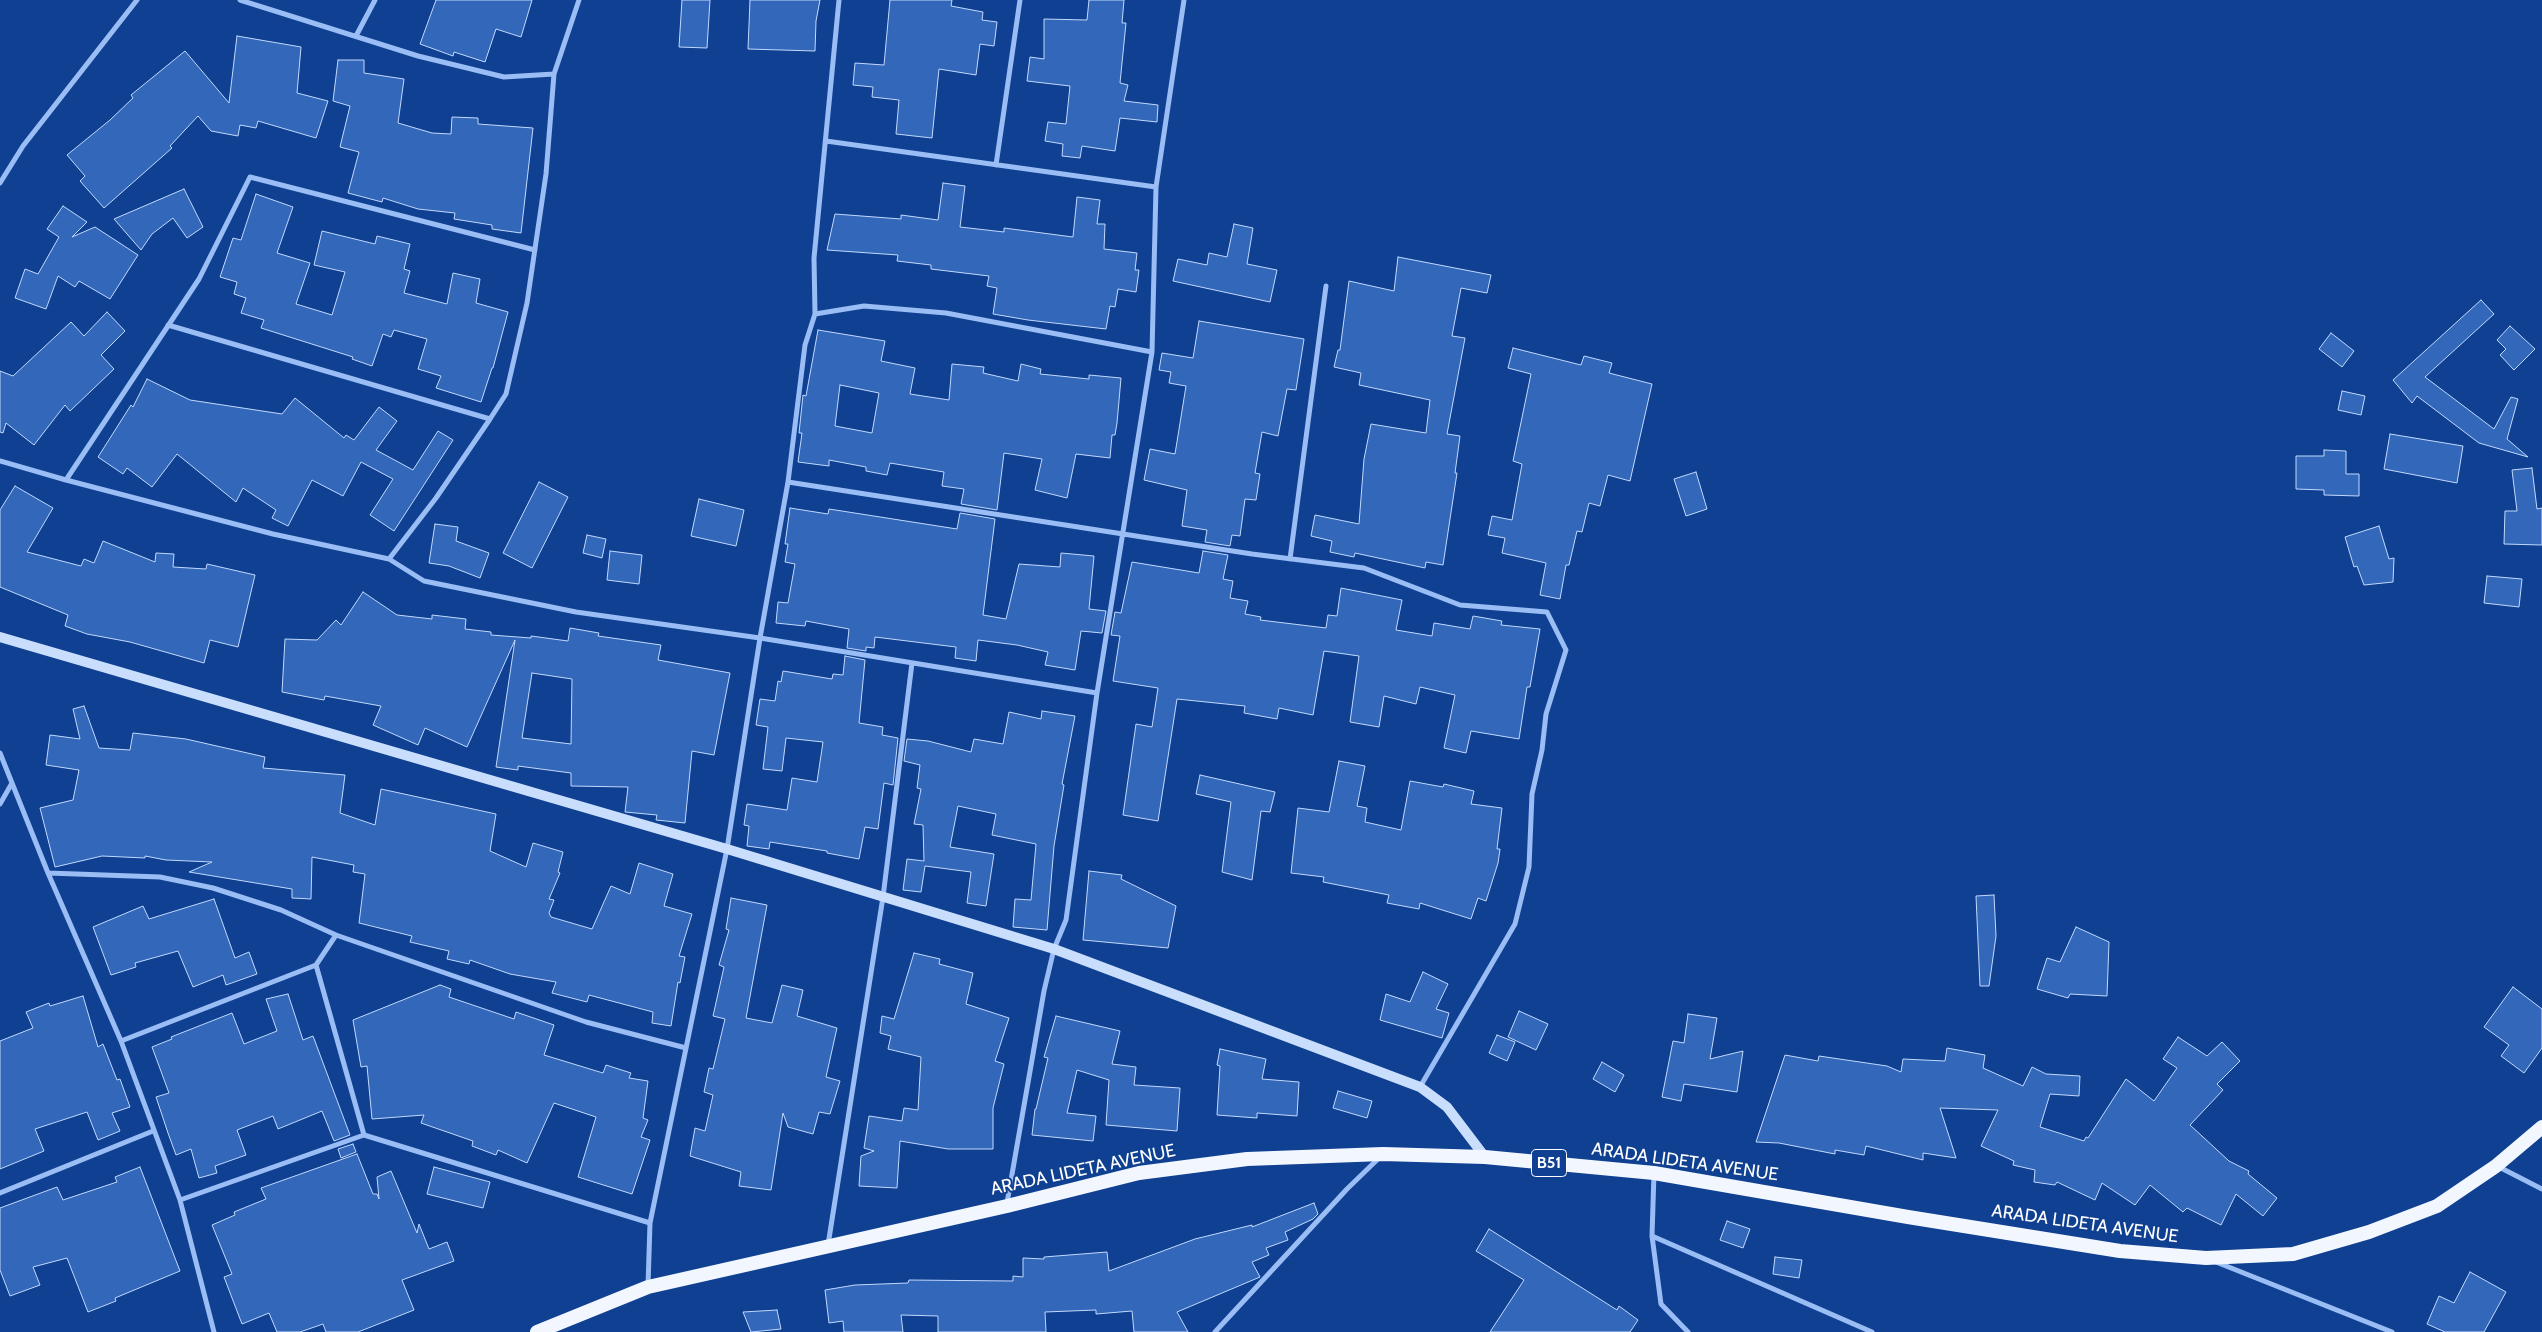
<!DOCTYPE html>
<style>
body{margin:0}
canvas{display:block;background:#0f4091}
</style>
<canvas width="2542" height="1332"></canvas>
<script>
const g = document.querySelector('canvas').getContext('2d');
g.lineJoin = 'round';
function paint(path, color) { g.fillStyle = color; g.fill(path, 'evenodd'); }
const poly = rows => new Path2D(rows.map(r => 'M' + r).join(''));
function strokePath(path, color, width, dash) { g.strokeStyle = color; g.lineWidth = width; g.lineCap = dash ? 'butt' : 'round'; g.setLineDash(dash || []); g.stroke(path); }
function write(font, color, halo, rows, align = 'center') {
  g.font = font + ' Cabin,sans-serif'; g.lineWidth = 4; g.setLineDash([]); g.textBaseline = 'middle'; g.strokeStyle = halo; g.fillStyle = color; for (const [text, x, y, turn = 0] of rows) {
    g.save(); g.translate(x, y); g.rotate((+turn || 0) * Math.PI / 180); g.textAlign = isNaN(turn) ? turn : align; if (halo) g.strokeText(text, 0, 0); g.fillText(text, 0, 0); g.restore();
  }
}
const building = poly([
 [436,0,532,0,521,37,496,29,485,62,454,52,453,56,420,44,436,0],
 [682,0,710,0,707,48,679,47,682,0],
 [750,0,820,0,816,21,815,51,748,49,750,0],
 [890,0,952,0,951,6,983,12,982,20,997,22,994,46,980,44,976,75,939,69,932,138,896,134,899,100,872,97,873,87,853,85,855,63,884,65,890,0],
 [1089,0,1124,0,1122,23,1126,23,1120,83,1128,85,1124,101,1158,105,1157,122,1120,118,1115,151,1082,146,1080,158,1062,156,1063,144,1045,141,1048,122,1066,124,1070,86,1027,81,1030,57,1044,59,1044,19,1087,20,1089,0],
 [237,36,301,47,297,93,328,101,316,138,258,121,256,128,240,125,238,136,211,131,198,116,170,146,172,148,104,208,80,181,85,176,67,155,110,120,133,98,131,95,185,51,229,103,237,36],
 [338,60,364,60,364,73,404,79,398,123,432,133,451,134,452,117,478,118,478,124,533,128,521,233,492,229,492,225,454,219,455,213,418,209,383,198,382,202,348,193,359,152,340,147,350,106,333,101,338,60],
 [943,183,965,186,960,227,1004,232,1004,228,1073,237,1077,197,1100,200,1097,224,1105,224,1104,249,1137,253,1135,270,1139,270,1136,292,1118,289,1115,307,1110,306,1106,329,1028,320,993,314,997,288,987,286,989,276,931,269,931,265,897,261,898,255,827,250,835,214,901,219,901,215,938,220,943,183],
 [184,189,203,227,187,238,173,218,152,234,141,250,114,219,184,189],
 [256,194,293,207,277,253,310,263,296,304,332,315,345,272,314,265,322,231,375,244,377,236,410,244,404,269,410,271,404,293,447,304,453,273,480,279,476,303,508,312,493,368,492,368,481,402,436,388,441,376,418,369,427,339,394,330,391,337,383,334,372,366,352,359,353,357,261,328,264,320,241,313,246,298,234,294,237,282,220,277,233,238,241,240,256,194],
 [63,206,87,222,72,237,95,227,138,255,110,299,79,281,75,287,58,276,46,309,15,298,25,269,38,274,59,237,47,229,63,206],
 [1234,224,1253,228,1247,264,1277,270,1270,302,1173,281,1178,259,1207,265,1209,253,1227,257,1234,224],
 [1398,257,1491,275,1487,293,1461,288,1452,336,1465,338,1447,434,1460,436,1455,473,1457,473,1443,565,1426,562,1425,568,1355,553,1354,557,1330,552,1332,541,1311,536,1315,515,1359,524,1364,459,1371,424,1426,433,1430,400,1359,385,1361,373,1334,367,1338,350,1340,350,1349,281,1394,291,1398,257],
 [2481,300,2494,314,2425,377,2494,429,2511,397,2518,399,2507,439,2528,457,2479,443,2417,396,2412,403,2393,380,2481,300],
 [107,312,125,331,101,355,114,369,70,411,65,405,34,445,6,423,3,433,0,432,0,371,13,376,71,322,84,336,107,312],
 [1199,321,1304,339,1296,390,1287,389,1278,436,1262,432,1255,473,1260,474,1256,500,1245,499,1240,536,1232,535,1230,546,1205,542,1207,530,1182,526,1187,490,1144,480,1150,449,1175,454,1186,386,1169,383,1171,372,1159,370,1162,353,1193,358,1199,321],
 [2510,326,2535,349,2514,370,2500,355,2506,349,2497,340,2510,326],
 [818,330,885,341,881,361,915,368,910,394,949,400,952,364,984,367,983,373,1018,381,1021,364,1041,369,1040,374,1089,379,1089,375,1121,378,1117,423,1115,435,1112,435,1110,458,1076,454,1067,498,1035,490,1042,459,1004,453,997,510,961,504,964,489,942,486,944,472,890,463,887,475,866,471,866,467,829,460,829,466,798,462,802,433,799,433,803,395,806,396,818,330],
 [840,385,879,393,872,433,835,426,840,385],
 [2331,333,2354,351,2342,367,2319,349,2331,333],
 [1513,348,1581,365,1584,356,1612,363,1609,373,1652,384,1630,481,1608,475,1600,506,1589,503,1582,532,1577,531,1569,565,1566,565,1560,599,1540,595,1546,563,1502,553,1505,538,1488,535,1492,516,1512,520,1522,464,1513,461,1531,374,1508,368,1513,348],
 [147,379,190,400,282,414,295,398,344,438,346,435,354,440,379,407,397,421,376,450,413,470,438,431,453,440,394,531,370,515,393,479,361,462,343,496,312,480,288,526,272,518,276,510,243,488,236,502,177,454,152,487,127,468,123,474,98,457,131,405,133,407,147,379],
 [2342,391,2365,396,2361,415,2338,410,2342,391],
 [2390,434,2463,446,2457,483,2384,469,2390,434],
 [2324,450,2346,451,2346,474,2359,474,2359,496,2324,495,2324,490,2296,489,2296,456,2324,456,2324,450],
 [2532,468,2537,509,2542,508,2542,545,2504,544,2505,511,2517,511,2512,470,2532,468],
 [1696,472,1707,509,1686,516,1674,479,1696,472],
 [539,482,568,497,532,568,503,553,539,482],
 [15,486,53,508,27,552,81,566,84,559,94,563,103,541,155,562,156,553,174,554,173,567,206,569,207,564,255,575,238,647,210,640,204,663,130,642,87,634,65,626,68,615,0,587,0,510,15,486],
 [699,499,744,510,736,546,691,536,699,499],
 [790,508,828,514,829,509,957,529,960,513,995,519,983,615,1006,619,1019,564,1060,567,1061,553,1094,556,1089,609,1106,611,1102,633,1081,631,1075,670,1045,665,1048,652,1017,645,978,640,976,661,955,658,956,647,875,637,874,648,866,647,866,651,847,648,849,629,806,621,805,626,776,623,778,602,788,603,795,564,785,562,788,544,785,544,790,508],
 [435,524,458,527,456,541,489,553,480,578,449,566,429,563,435,524],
 [2379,526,2389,559,2394,558,2393,582,2364,585,2357,566,2354,567,2345,537,2379,526],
 [587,535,606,539,602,558,583,553,587,535],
 [610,551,642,555,639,584,607,580,610,551],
 [1203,551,1228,555,1223,579,1233,581,1230,598,1248,601,1245,614,1261,617,1260,620,1326,628,1328,615,1337,616,1341,588,1402,600,1396,630,1432,636,1434,623,1470,629,1473,616,1502,621,1501,625,1540,629,1530,687,1527,687,1519,739,1471,731,1466,753,1444,748,1455,695,1420,687,1416,704,1384,696,1379,727,1350,722,1359,656,1324,651,1313,715,1279,708,1277,719,1244,713,1245,706,1177,699,1158,821,1123,815,1136,724,1152,727,1158,688,1113,681,1120,636,1111,635,1115,612,1121,613,1132,562,1199,573,1203,551],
 [2487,576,2522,579,2519,607,2484,603,2487,576],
 [363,592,397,615,432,619,432,615,466,619,465,629,491,632,491,635,531,638,531,636,568,641,570,628,599,633,598,636,661,645,658,660,730,673,714,755,692,751,685,823,656,820,657,815,625,812,628,787,571,786,571,773,518,766,518,770,496,767,515,640,467,747,425,728,418,745,373,725,381,706,325,696,324,700,282,692,285,639,317,640,336,620,341,625,363,592],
 [532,673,572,679,571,744,522,738,532,673],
 [845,656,865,660,859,723,883,727,882,735,898,738,893,785,884,783,878,829,865,827,859,859,827,853,827,851,770,842,769,849,747,846,749,826,744,825,747,804,787,810,792,778,817,782,823,742,786,738,782,771,763,769,768,727,756,725,760,699,775,701,778,681,781,682,783,671,832,679,833,674,843,675,845,656],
 [84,706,99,748,130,750,133,733,186,739,265,757,263,768,345,775,340,813,375,825,381,789,496,814,490,851,526,867,533,843,563,852,558,872,560,873,549,899,554,900,549,913,551,917,592,929,611,886,630,894,639,863,673,874,664,906,692,914,679,956,685,957,680,983,678,982,671,1026,652,1023,653,1012,589,995,587,1002,552,993,556,982,510,974,470,960,469,964,447,959,449,951,410,942,412,936,359,923,365,874,353,872,354,865,312,857,311,899,292,898,292,889,189,872,212,862,166,860,145,856,145,858,102,856,55,867,40,808,73,800,79,770,46,765,50,735,80,739,73,709,84,706],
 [1042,711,1075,716,1062,784,1064,785,1054,846,1047,930,1013,927,1015,899,1031,900,1036,844,992,835,996,814,958,806,950,847,994,854,986,906,967,903,971,872,925,866,921,892,903,890,907,859,924,861,923,825,914,824,921,789,917,788,920,765,904,761,907,739,928,741,971,752,974,739,1003,744,1009,712,1041,719,1042,711],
 [1339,761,1365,766,1357,806,1367,808,1365,822,1401,830,1410,781,1443,787,1444,784,1474,791,1471,804,1502,808,1497,849,1500,849,1498,863,1486,901,1478,898,1471,919,1420,903,1419,909,1387,903,1389,895,1323,882,1324,877,1291,873,1298,808,1329,812,1339,761],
 [1200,775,1275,792,1270,812,1261,811,1252,880,1222,872,1231,802,1196,794,1200,775],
 [1089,871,1122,875,1121,879,1176,906,1168,948,1083,940,1089,871],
 [1994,895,1996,936,1989,986,1980,986,1976,896,1994,895],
 [731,898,767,905,746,1018,772,1023,782,985,803,990,797,1016,837,1028,826,1077,840,1081,830,1114,819,1112,813,1134,788,1127,783,1113,771,1190,739,1186,741,1172,690,1156,695,1128,705,1131,713,1095,704,1092,709,1068,713,1069,725,1019,713,1016,724,967,719,965,729,930,726,929,731,898],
 [214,899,235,958,249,952,257,974,226,985,223,975,193,987,178,951,135,963,136,967,111,975,93,927,143,906,149,919,214,899],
 [2076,927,2109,942,2107,996,2070,994,2068,998,2037,989,2047,958,2060,962,2076,927],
 [914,953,940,959,939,964,973,973,966,1004,1009,1018,995,1061,1004,1064,993,1108,993,1149,948,1149,900,1141,897,1188,859,1186,861,1156,874,1151,864,1148,869,1116,902,1121,904,1108,918,1110,921,1057,888,1049,891,1036,880,1033,882,1016,894,1019,914,953],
 [1423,972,1448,984,1436,1009,1449,1013,1442,1038,1380,1020,1386,994,1410,1002,1423,972],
 [440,985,451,989,449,997,514,1019,516,1012,554,1025,544,1055,603,1073,606,1065,631,1073,629,1078,648,1081,643,1118,648,1120,641,1137,650,1140,632,1194,578,1177,596,1117,554,1103,527,1163,498,1150,496,1155,472,1146,473,1141,421,1123,424,1115,372,1119,367,1066,361,1067,353,1020,440,985],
 [2513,987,2542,1009,2542,1048,2524,1073,2501,1056,2509,1045,2484,1027,2513,987],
 [288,994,303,1040,313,1036,350,1135,334,1141,322,1111,278,1129,273,1116,237,1130,246,1155,215,1166,217,1173,199,1178,191,1149,176,1155,168,1133,156,1097,169,1093,152,1047,172,1039,171,1037,232,1013,244,1044,277,1031,266,999,288,994],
 [83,996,98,1047,103,1044,117,1080,120,1079,130,1107,112,1113,120,1131,98,1140,87,1112,35,1129,44,1151,0,1169,0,1041,33,1028,26,1012,49,1003,50,1006,83,996],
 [1519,1011,1548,1024,1536,1050,1508,1037,1519,1011],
 [1688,1014,1717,1018,1710,1059,1743,1051,1737,1092,1684,1084,1681,1101,1662,1097,1673,1041,1684,1043,1688,1014],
 [1056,1016,1120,1031,1112,1064,1136,1067,1134,1085,1180,1088,1177,1131,1106,1125,1109,1080,1077,1070,1067,1113,1096,1116,1093,1141,1032,1135,1035,1109,1036,1109,1048,1058,1044,1057,1056,1016],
 [1497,1035,1515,1042,1507,1061,1489,1053,1497,1035],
 [2178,1037,2207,1056,2222,1042,2240,1061,2217,1084,2223,1090,2190,1125,2229,1161,2249,1171,2248,1174,2277,1198,2263,1216,2236,1194,2221,1225,2187,1208,2183,1212,2150,1185,2135,1205,2102,1183,2095,1200,2057,1182,2055,1185,2034,1182,2035,1170,2013,1165,2014,1161,1981,1146,1998,1110,1940,1108,1956,1158,1923,1153,1923,1160,1866,1146,1864,1155,1835,1150,1835,1154,1779,1143,1756,1142,1785,1055,1818,1061,1819,1056,1887,1066,1901,1072,1903,1059,1945,1061,1947,1048,1985,1055,1983,1068,2023,1086,2032,1067,2046,1074,2080,1076,2079,1096,2050,1094,2040,1127,2084,1141,2086,1137,2088,1138,2126,1079,2154,1101,2177,1068,2163,1059,2178,1037],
 [1220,1049,1266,1059,1262,1079,1299,1082,1297,1116,1257,1113,1257,1118,1217,1115,1220,1066,1217,1065,1220,1049],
 [1602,1062,1624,1075,1615,1092,1593,1079,1602,1062],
 [1338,1091,1372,1101,1367,1118,1333,1108,1338,1091],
 [353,1144,356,1152,341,1158,338,1149,353,1144],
 [357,1154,373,1194,377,1194,379,1199,377,1177,391,1171,417,1233,419,1224,429,1249,447,1242,454,1261,402,1280,414,1310,358,1332,326,1332,323,1324,300,1332,277,1332,269,1313,242,1324,224,1277,232,1274,212,1225,235,1215,234,1212,266,1199,261,1188,357,1154],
 [140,1167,180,1271,115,1298,116,1301,88,1312,67,1258,33,1267,40,1285,10,1296,0,1270,0,1208,57,1187,63,1200,117,1182,115,1177,140,1167],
 [434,1167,490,1182,483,1208,427,1194,434,1167],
 [1314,1203,1318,1214,1313,1219,1285,1232,1288,1240,1266,1248,1269,1255,1252,1262,1260,1277,1177,1312,1188,1332,1134,1332,1132,1311,1096,1314,1096,1310,1045,1312,1046,1332,938,1332,938,1316,901,1315,903,1332,844,1332,843,1321,829,1323,825,1290,855,1285,908,1283,909,1280,1013,1281,1013,1276,1023,1277,1023,1258,1044,1259,1044,1257,1107,1252,1109,1271,1195,1239,1252,1225,1252,1227,1314,1203],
 [1727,1221,1750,1229,1743,1248,1720,1240,1727,1221],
 [1489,1229,1617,1310,1619,1306,1638,1320,1630,1332,1490,1332,1524,1280,1476,1251,1489,1229],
 [1775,1257,1802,1260,1799,1278,1773,1274,1775,1257],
 [2470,1272,2506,1292,2484,1332,2445,1332,2427,1324,2439,1296,2454,1303,2470,1272],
 [777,1310,781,1329,751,1332,743,1312,777,1310]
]);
const minor = poly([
 [240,0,418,56,504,77,554,74],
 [356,36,375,0],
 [826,141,1156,187],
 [996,165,1020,0],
 [0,183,23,146,137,0],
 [815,314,864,306,946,313,1152,352,1097,693,1066,920,1054,949,1044,991,1007,1203],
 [168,325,490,419,436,498,389,559],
 [1152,352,1156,187,1184,0],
 [490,419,506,394,527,303,546,174,554,74,579,0],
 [0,461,66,480,199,279,250,177,535,250],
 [66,480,273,534,389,559,424,581,576,612,760,638,1097,693],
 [788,482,1252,554,1364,568,1460,605,1547,612,1566,650,1546,714,1542,750,1532,794,1529,867,1515,924,1420,1087],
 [1290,559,1326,286],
 [0,753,48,873,121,1041,180,1200,214,1332],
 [0,804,12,783],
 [48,873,160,877,213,888,281,910,336,935,586,1022,686,1048],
 [316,965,364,1135],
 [121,1041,316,965,336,935],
 [2499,1167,2542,1189],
 [1654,1173,1652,1236,1661,1304,1688,1332],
 [0,1193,153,1131],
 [180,1200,364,1135,650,1223],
 [1652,1236,1872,1332],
 [828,1245,883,897,912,663],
 [2216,1262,2392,1332],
 [648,1286,650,1223,727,849,760,638,788,482,805,345,815,314,814,258,839,0],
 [1215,1332,1347,1189,1381,1156]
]);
const secondary = poly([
 [0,637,727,849,1054,949,1420,1087,1447,1107,1485,1157]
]);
const trunk = poly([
 [537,1332,648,1287,1007,1206,1139,1173,1247,1159,1383,1154,1485,1157,1654,1173,1908,1217,2120,1251,2206,1258,2293,1254,2369,1232,2437,1206,2496,1166,2542,1127]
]);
const shields = [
 [1549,1163,35]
];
const shieldNames = [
 ["B51",1549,1163]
];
const streetNames = [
 ["ARADA LIDETA AVENUE",1685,1162,8],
 ["ARADA LIDETA AVENUE",1083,1170,-12],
 ["ARADA LIDETA AVENUE",2085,1224,8]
];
paint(building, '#3367b9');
strokePath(building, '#c1d9fe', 1);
strokePath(minor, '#99bdf4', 5);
strokePath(secondary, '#c9ddfd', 10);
strokePath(trunk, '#f2f6ff', 14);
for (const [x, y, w] of shields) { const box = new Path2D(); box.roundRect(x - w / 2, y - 13.5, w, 27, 4); g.fillStyle = '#0f4091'; g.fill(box); strokePath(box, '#fff', 1); }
write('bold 16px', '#fff', null, shieldNames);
write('18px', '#fff', '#0f4091', streetNames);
</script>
